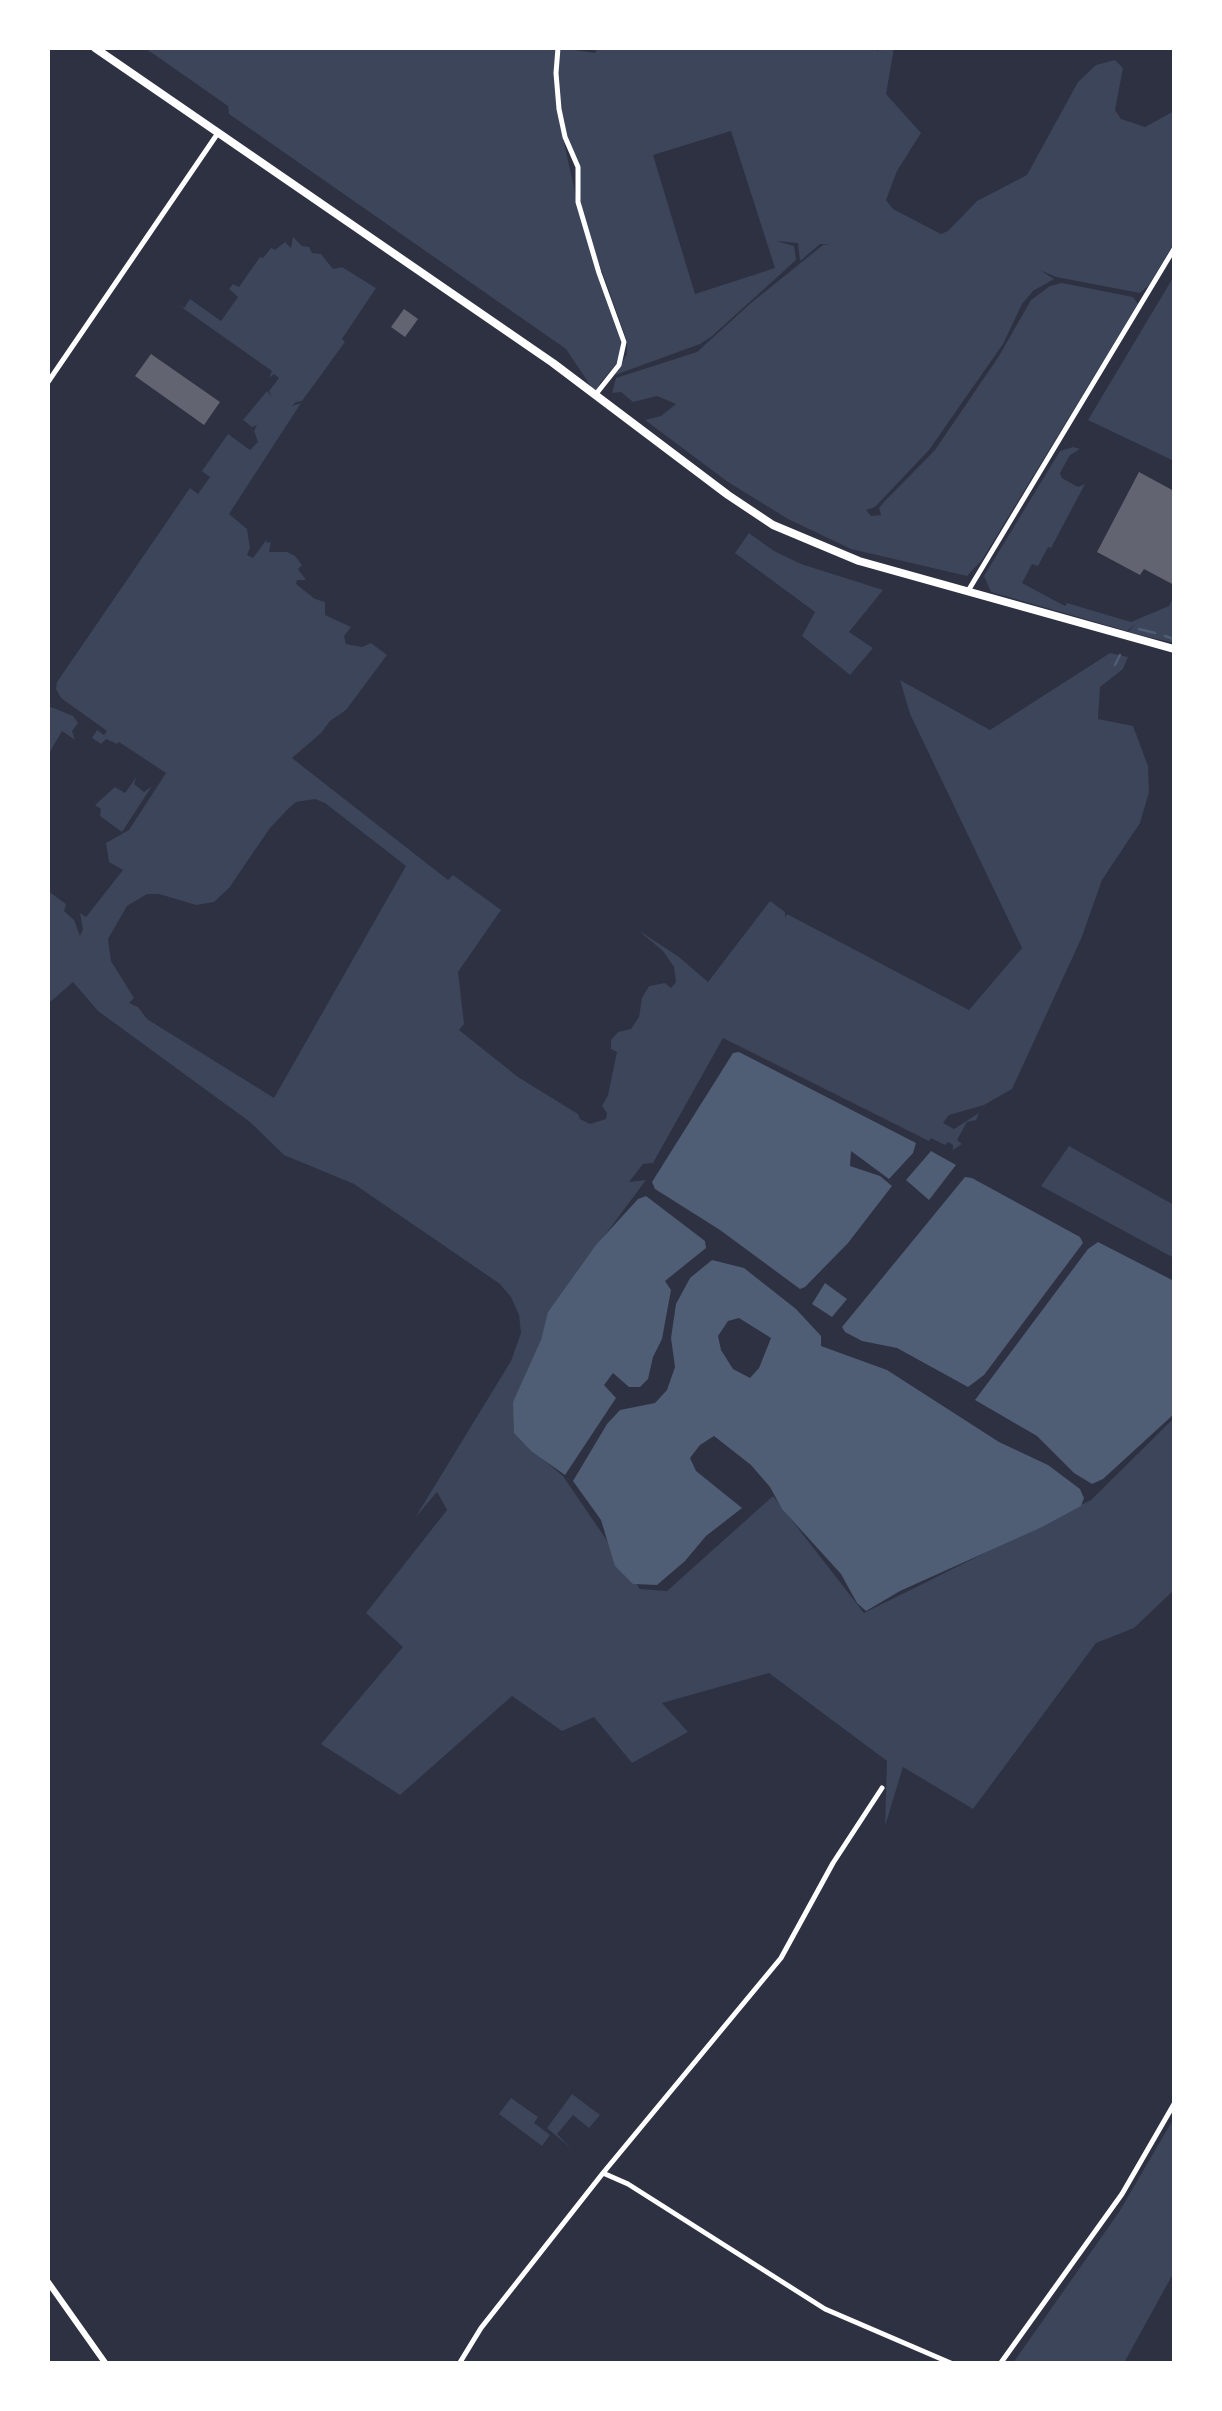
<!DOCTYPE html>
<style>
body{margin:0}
#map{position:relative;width:1222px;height:2411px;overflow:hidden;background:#2d3142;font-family:Quicksand,sans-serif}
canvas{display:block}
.frame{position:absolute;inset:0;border:50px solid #fff;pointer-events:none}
</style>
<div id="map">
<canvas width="1222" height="2411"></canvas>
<div class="frame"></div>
</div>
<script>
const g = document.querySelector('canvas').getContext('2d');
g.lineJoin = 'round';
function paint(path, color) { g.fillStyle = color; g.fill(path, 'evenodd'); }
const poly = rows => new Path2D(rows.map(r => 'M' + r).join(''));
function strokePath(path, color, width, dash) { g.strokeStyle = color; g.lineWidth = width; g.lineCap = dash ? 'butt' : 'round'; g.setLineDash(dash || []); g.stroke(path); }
const green = poly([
 [145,48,558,48,558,65,561,48,595,53,597,48,877,48,877,53,878,48,894,48,886,94,921,133,897,171,886,200,893,209,941,234,948,231,977,201,1027,175,1078,82,1096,65,1115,60,1123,68,1115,110,1121,119,1145,127,1174,111,1174,243,1149,285,1140,293,1056,277,1040,270,1054,279,1033,291,1022,304,1003,344,929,450,875,507,866,510,871,516,881,515,879,508,884,502,935,450,999,356,1031,300,1050,286,1062,283,1133,297,1138,304,982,560,967,576,851,549,788,519,728,482,645,420,661,416,676,404,657,396,633,402,621,392,612,393,616,378,697,352,751,303,823,245,830,244,820,244,800,261,798,243,776,241,794,246,796,260,711,337,700,344,615,375,627,354,627,341,586,227,580,198,580,167,559,120,577,201,621,341,618,362,600,383,596,394,566,349,229,114,228,106],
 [731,131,775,268,695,294,653,155],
 [293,237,302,246,309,247,312,253,321,254,333,269,342,267,376,288,342,339,345,342,302,401,296,402,292,406,301,403,229,514,247,529,250,548,247,555,253,558,267,539,266,543,271,542,269,552,287,552,295,556,302,565,298,569,306,580,297,580,296,584,315,599,325,602,325,615,351,627,344,636,346,644,362,647,371,643,387,655,346,710,330,721,321,733,292,758,448,880,453,875,501,910,458,972,464,1024,459,1030,518,1077,578,1114,580,1119,590,1124,606,1119,607,1113,602,1106,608,1095,617,1052,611,1049,611,1040,618,1032,631,1029,639,1017,642,998,649,986,665,983,671,988,676,982,674,967,663,951,638,930,679,957,708,982,770,901,785,912,785,918,787,914,969,1010,1022,948,910,714,900,680,990,730,1110,653,1128,657,1123,669,1100,687,1098,719,1133,726,1148,766,1149,792,1140,823,1102,880,1081,939,1012,1089,984,1105,949,1115,943,1123,954,1129,979,1113,976,1120,967,1122,957,1140,962,1144,953,1150,953,1145,948,1142,945,1145,931,1138,929,1141,723,1038,653,1163,643,1164,629,1182,646,1180,602,1239,532,1450,563,1476,640,1589,667,1591,773,1496,864,1613,1091,1500,1174,1418,1174,1590,1134,1628,1096,1643,973,1809,903,1767,885,1826,887,1761,769,1673,662,1703,688,1732,632,1763,594,1717,562,1731,512,1696,400,1795,321,1744,403,1647,366,1613,447,1510,437,1492,415,1518,511,1361,521,1333,519,1315,511,1297,500,1284,354,1184,284,1155,250,1122,98,1011,73,982,48,1004,48,891,66,904,64,911,74,920,80,936,83,929,80,913,86,917,123,870,109,862,106,843,129,830,166,773,119,742,117,744,106,739,101,744,92,738,97,730,104,735,107,731,61,698,56,689,57,682,190,488,198,494,210,477,202,471,228,434,250,450,258,442,254,431,257,425,252,427,243,420,267,391,272,397,269,391,279,378,274,374,269,378,272,371,177,304,184,308,190,299,221,321,238,297,229,289,233,284,239,287,260,257,263,258,271,248,275,250,285,242,291,248],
 [315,799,325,803,406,866,274,1098,147,1019,138,1007,129,1003,134,998,111,961,108,939,127,906,147,894,159,894,196,905,214,902,229,888,270,828,289,808,296,802],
 [1174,276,1174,461,1088,420],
 [1073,447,1080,449,1070,455,1060,473,1062,478,1078,487,1085,484,1051,548,1048,547,1038,566,1032,564,1022,583,1065,606,1067,603,1131,622,1169,606,1174,596,1174,643,1128,632,1136,624,1127,631,991,592,984,576,1060,451],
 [749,533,774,551,801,564,883,590,849,632,873,648,850,675,802,636,815,612,735,553],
 [51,707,73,716,78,723,72,731,75,740,62,731,48,755,48,712],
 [137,776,134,784,144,792,152,786,122,832,100,816,101,809,95,805,115,787,125,793],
 [1069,1146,1174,1205,1174,1258,1041,1186],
 [572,2094,600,2115,589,2128,573,2115,557,2134,572,2149,547,2128],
 [511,2098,538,2117,534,2123,550,2135,542,2146,499,2114],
 [1174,2118,1174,2272,1124,2363,1013,2363,1119,2212]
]);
const water = poly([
 [739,1052,916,1143,913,1153,889,1179,851,1151,850,1166,880,1176,892,1186,848,1243,805,1287,800,1289,720,1230,655,1189,652,1182,733,1053],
 [931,1151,956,1165,929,1200,906,1180],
 [965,1177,972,1178,1080,1237,1083,1243,984,1375,968,1387,897,1348,862,1341,845,1332,842,1327],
 [646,1196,705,1241,706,1248,665,1281,671,1290,662,1339,653,1357,648,1379,640,1387,629,1387,613,1373,604,1385,616,1398,565,1475,531,1451,514,1433,513,1402,541,1340,548,1312,596,1245,638,1199],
 [1098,1242,1174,1281,1174,1414,1103,1479,1092,1484,1074,1473,1037,1436,975,1400,1088,1249],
 [712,1260,744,1268,796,1309,821,1336,821,1346,887,1370,999,1442,1048,1465,1080,1489,1084,1498,1081,1506,1042,1527,900,1591,866,1611,857,1603,841,1574,782,1509,770,1487,751,1465,714,1436,700,1445,690,1458,696,1471,742,1508,706,1536,685,1561,657,1585,633,1584,615,1566,601,1520,573,1481,607,1424,620,1410,655,1403,667,1390,675,1367,671,1338,676,1304,690,1278],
 [739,1318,771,1338,759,1368,750,1378,733,1369,721,1350,718,1336,728,1321],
 [825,1283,847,1299,832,1317,812,1304]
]);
const stream = poly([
 [1139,629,1155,633],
 [1165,636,1174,639],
 [1115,665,1120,655]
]);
const building = poly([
 [404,309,418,319,405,337,391,327],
 [151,354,220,402,204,425,135,376],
 [1139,472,1174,491,1174,585,1144,569,1140,575,1097,552]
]);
const minor = poly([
 [558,48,556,73,559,109,565,137,578,167,578,202,599,273,624,342,619,365,596,394],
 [48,382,218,133],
 [968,591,1174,249],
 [603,2173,628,2184,825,2309,953,2364],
 [459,2364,481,2328,603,2173,781,1958,833,1863,882,1788],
 [1000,2364,1122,2194,1174,2104]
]);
const tertiary = poly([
 [48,2282,106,2364]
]);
const secondary = poly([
 [95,48,553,363,728,495,773,525,859,561,1174,649]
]);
paint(green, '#3c4559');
paint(water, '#4f5d75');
strokePath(stream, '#4f5d75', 2.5);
paint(building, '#626471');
strokePath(minor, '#fff', 5);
strokePath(tertiary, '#fff', 6);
strokePath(secondary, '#fff', 8);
</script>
